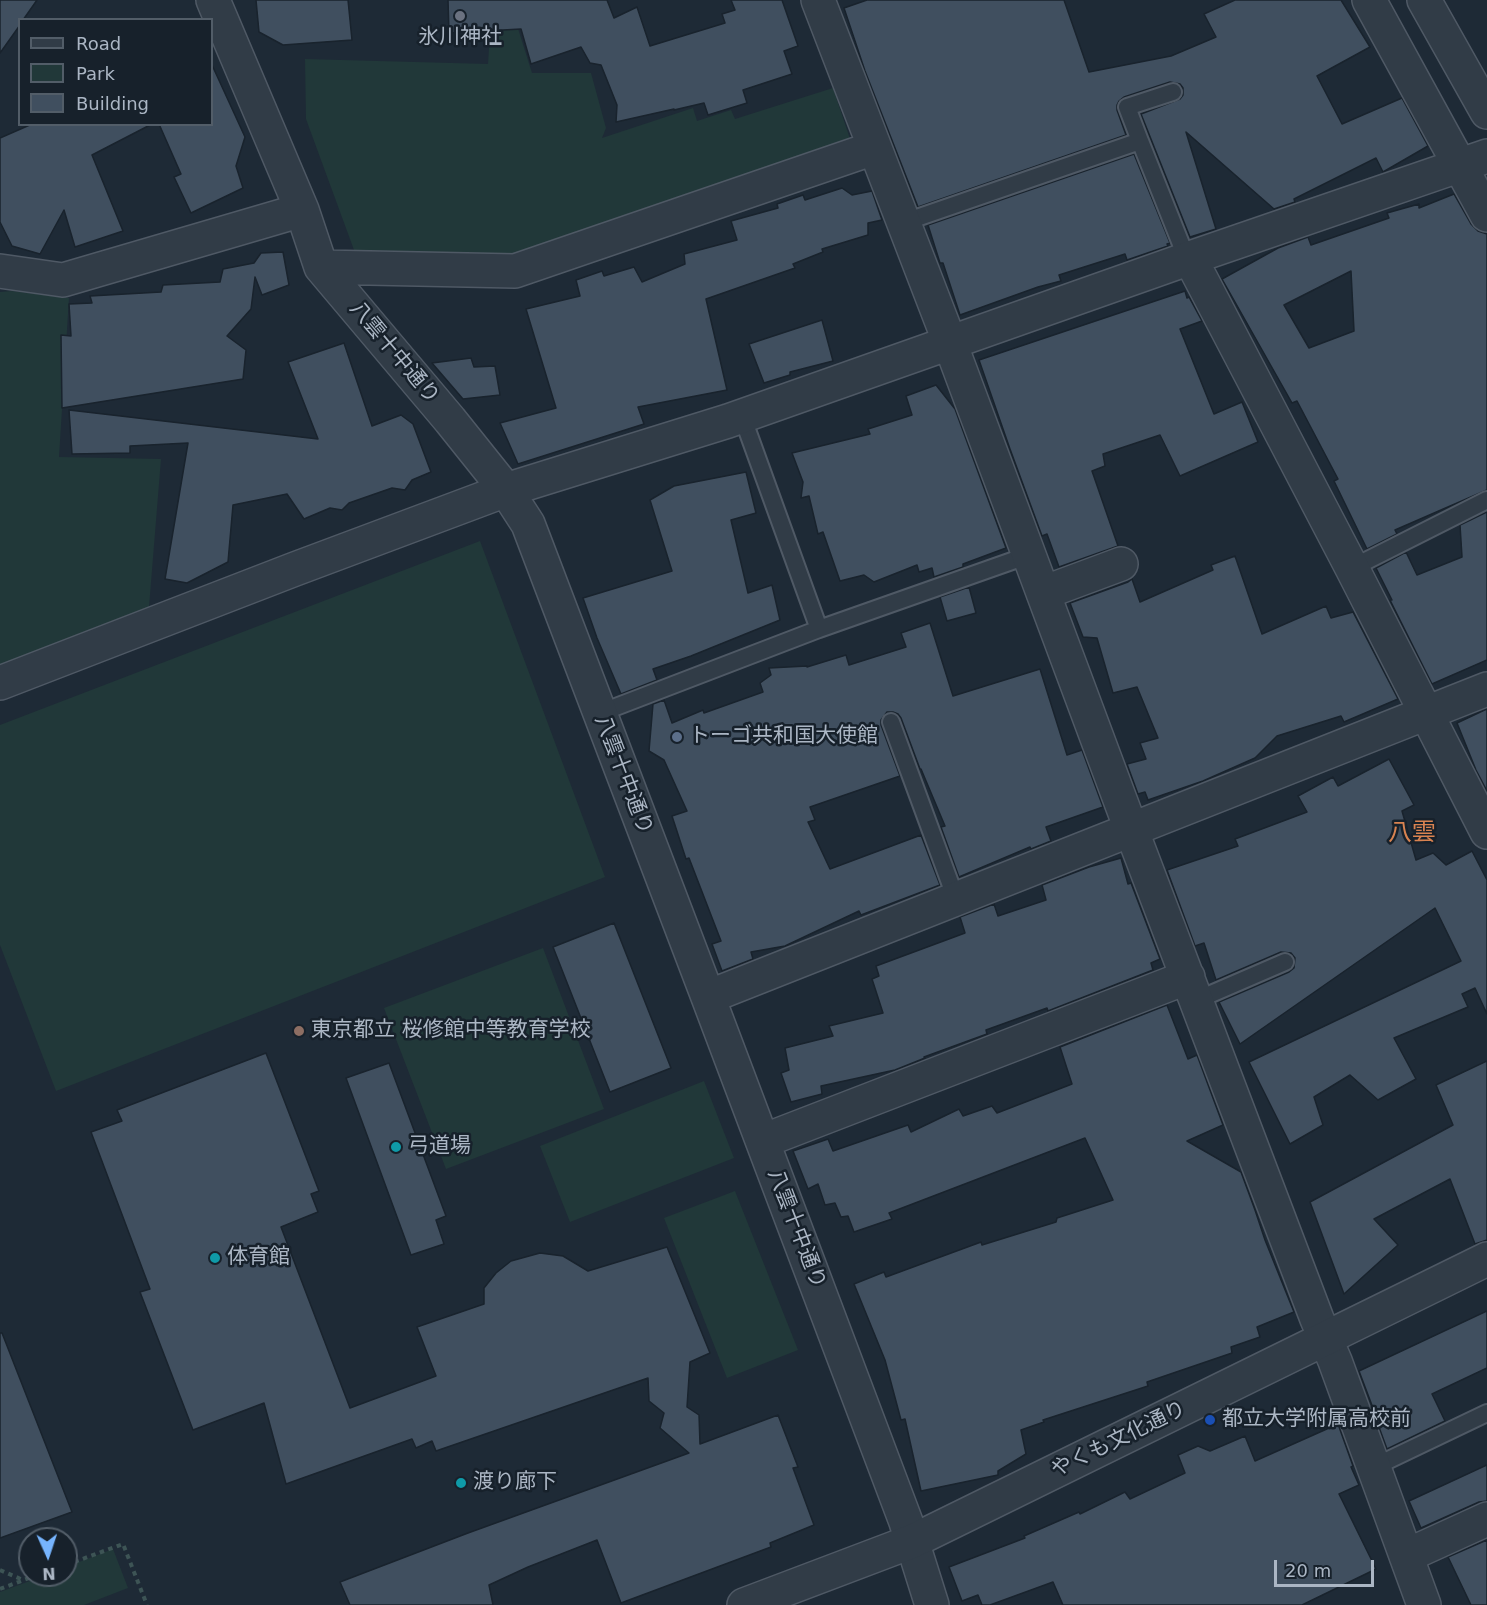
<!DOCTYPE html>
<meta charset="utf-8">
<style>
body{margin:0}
#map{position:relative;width:1487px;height:1605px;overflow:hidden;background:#1e2a36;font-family:"DejaVu Sans",sans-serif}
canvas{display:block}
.legend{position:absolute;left:18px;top:18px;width:195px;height:108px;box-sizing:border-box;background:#17212b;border:2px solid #525d68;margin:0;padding:8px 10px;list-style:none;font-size:18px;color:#abb6c4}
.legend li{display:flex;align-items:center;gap:12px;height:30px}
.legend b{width:30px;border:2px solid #525d68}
.north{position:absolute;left:18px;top:1527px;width:60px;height:60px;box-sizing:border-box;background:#17212b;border:2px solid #525d68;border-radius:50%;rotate:177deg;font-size:16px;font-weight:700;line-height:24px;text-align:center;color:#abb6c4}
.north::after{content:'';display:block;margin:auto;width:21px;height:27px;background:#76b4fe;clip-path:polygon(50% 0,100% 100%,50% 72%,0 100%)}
.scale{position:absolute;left:1274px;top:1560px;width:100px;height:27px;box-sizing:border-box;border:3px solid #abb6c4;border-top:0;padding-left:8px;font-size:18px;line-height:21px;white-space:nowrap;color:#abb6c4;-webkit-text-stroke:4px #17212b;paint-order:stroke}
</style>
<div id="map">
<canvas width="1487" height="1605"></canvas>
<ul class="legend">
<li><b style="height:8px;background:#313c47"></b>Road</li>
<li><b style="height:16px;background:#213839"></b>Park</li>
<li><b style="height:16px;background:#404f5f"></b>Building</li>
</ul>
<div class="north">N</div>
<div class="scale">20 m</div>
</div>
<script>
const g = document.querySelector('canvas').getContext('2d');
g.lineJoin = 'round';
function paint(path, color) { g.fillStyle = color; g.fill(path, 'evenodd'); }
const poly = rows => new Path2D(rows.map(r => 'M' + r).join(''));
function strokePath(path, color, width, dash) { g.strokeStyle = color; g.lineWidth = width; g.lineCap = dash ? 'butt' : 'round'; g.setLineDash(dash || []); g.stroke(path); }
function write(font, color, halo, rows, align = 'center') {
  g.font = font + ' "DejaVu Sans","Noto Sans JP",sans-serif'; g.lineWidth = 5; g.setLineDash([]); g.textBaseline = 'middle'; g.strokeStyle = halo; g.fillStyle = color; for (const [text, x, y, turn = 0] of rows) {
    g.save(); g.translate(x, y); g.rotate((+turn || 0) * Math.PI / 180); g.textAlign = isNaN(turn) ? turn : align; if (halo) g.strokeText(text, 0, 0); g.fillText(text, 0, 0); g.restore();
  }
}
const green = poly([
 [492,0,515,19,532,73,591,73,606,128,602,138,693,108,697,121,731,110,735,119,833,88,852,145,522,262,354,250,306,119,305,59,488,64],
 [12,291,69,298,59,457,161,459,149,607,0,665,0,292],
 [480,541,605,877,56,1091,0,945,0,725],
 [543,948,604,1109,446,1169,384,1008],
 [704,1081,734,1158,570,1222,540,1146],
 [735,1191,798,1350,727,1378,664,1218],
 [113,1549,128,1588,84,1605,0,1605,0,1592,46,1575,66,1575,66,1567]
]);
const building = poly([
 [0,0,37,0,23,20,20,20,20,25,0,53,0,0],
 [256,0,348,0,352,40,283,45,259,32,256,0],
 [448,0,607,0,614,18,637,7,650,46,725,23,722,14,735,10,731,0,782,0,798,46,784,51,792,74,743,90,747,103,708,115,704,103,674,110,674,109,616,122,617,105,601,65,590,63,581,47,531,64,521,29,449,33,448,0],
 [867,0,1064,0,1089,72,1171,56,1216,37,1204,14,1235,0,1341,0,1370,47,1317,76,1342,124,1402,98,1428,146,1383,172,1376,158,1294,199,1295,202,1274,209,1186,132,1216,229,1190,237,1141,114,1180,99,1183,95,1183,88,1180,84,1170,82,1124,97,1119,101,1117,105,1117,110,1126,135,918,207,865,71,844,8,867,0],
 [212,65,245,137,236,166,243,188,191,213,174,177,181,174,159,124,212,124,212,65],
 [32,124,152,124,92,155,123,231,75,247,64,210,40,254,12,246,0,222,0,138,32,124],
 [1134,154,1170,243,1167,244,1168,246,1127,260,1125,254,1059,275,1061,281,1038,287,960,315,943,263,940,263,928,225,1134,154],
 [842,188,852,195,872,191,882,220,868,223,868,235,822,249,823,252,793,264,795,268,706,299,727,390,638,407,644,424,518,464,500,423,556,408,526,309,580,296,576,280,602,271,604,276,634,267,642,282,685,264,684,254,737,240,731,221,778,208,777,204,803,195,805,200,842,188],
 [1454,194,1471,224,1478,231,1487,234,1487,490,1395,530,1397,534,1367,549,1334,481,1338,479,1297,401,1292,403,1222,279,1278,248,1308,237,1311,245,1389,218,1387,213,1419,204,1419,208,1454,194],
 [1351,271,1354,331,1309,348,1284,305,1351,271],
 [283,252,289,285,262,295,255,277,251,309,227,336,246,350,243,379,62,408,61,335,71,336,69,304,92,303,90,296,161,292,163,285,220,282,223,269,254,263,261,253,283,252],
 [1185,291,1187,298,1189,297,1202,321,1180,329,1214,414,1242,402,1258,442,1180,476,1160,435,1103,454,1105,466,1092,471,1118,546,1059,567,1047,534,1042,536,1010,449,979,360,1185,291],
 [822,320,833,361,790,372,790,375,764,383,749,344,822,320],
 [344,343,372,426,401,415,413,424,431,472,412,480,405,490,392,488,349,503,342,510,330,508,304,519,287,494,233,505,228,562,187,583,165,579,188,443,130,446,130,453,72,454,69,410,318,439,288,362,344,343],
 [471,358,474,367,495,366,500,395,463,399,432,363,471,358],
 [936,385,955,409,1006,548,963,564,963,567,934,577,932,568,919,572,917,565,874,582,864,575,840,581,823,532,818,534,809,496,801,498,803,482,792,453,870,434,868,429,912,415,906,396,936,385],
 [746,472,756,513,731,520,748,593,772,585,780,620,691,656,653,669,657,680,621,694,597,638,583,598,672,571,650,500,674,486,746,472],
 [1487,512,1487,660,1432,684,1390,600,1392,600,1376,568,1406,552,1417,575,1462,557,1460,525,1487,512],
 [1235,556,1262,634,1326,606,1331,618,1353,612,1398,699,1344,722,1341,716,1277,736,1255,758,1203,781,1148,800,1145,792,1138,794,1127,764,1146,759,1140,743,1158,738,1137,687,1113,693,1097,638,1083,637,1070,603,1128,582,1132,579,1140,602,1213,570,1211,565,1235,556],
 [969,587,976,613,947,621,940,597,969,587],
 [930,623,953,696,1040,669,1067,755,1082,750,1103,807,1046,827,1051,841,1031,849,1030,847,959,877,941,827,945,826,921,769,920,769,901,718,898,714,893,712,887,712,881,720,881,725,900,776,810,807,815,820,808,822,830,869,921,835,940,885,861,915,859,911,785,946,751,952,753,959,722,971,712,944,721,941,689,858,686,859,672,816,687,811,664,760,649,751,653,704,664,700,672,723,703,710,704,713,763,692,760,683,771,675,769,668,807,666,807,667,846,655,849,665,906,647,901,633,930,623],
 [1487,709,1487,791,1476,770,1457,723,1487,709],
 [1389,759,1414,805,1402,811,1416,860,1433,853,1446,865,1472,851,1487,880,1487,1014,1475,988,1462,994,1468,1007,1394,1038,1416,1079,1378,1100,1350,1075,1314,1097,1323,1125,1290,1144,1249,1062,1461,961,1435,908,1240,1044,1219,1002,1289,972,1294,968,1295,958,1291,953,1281,952,1216,980,1204,943,1195,946,1167,870,1238,846,1235,839,1307,812,1298,796,1333,777,1338,786,1389,759],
 [1121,858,1128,884,1131,883,1160,959,1151,963,1153,970,1048,1011,1047,1008,986,1030,987,1034,924,1057,925,1058,895,1070,821,1086,822,1094,791,1102,781,1073,789,1070,785,1048,833,1036,829,1026,883,1013,872,979,879,976,876,966,965,933,960,917,994,904,998,916,1046,900,1042,885,1089,867,1121,858],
 [614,923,671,1068,610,1092,553,947,614,923],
 [1167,1005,1188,1059,1197,1055,1223,1125,1187,1141,1241,1172,1255,1210,1265,1240,1294,1312,1257,1327,1260,1337,1231,1347,1232,1353,1147,1382,1148,1386,1043,1420,1044,1422,1021,1430,1026,1454,998,1471,998,1475,921,1491,905,1419,901,1420,885,1360,854,1284,884,1272,886,1277,981,1242,982,1245,1056,1222,1057,1218,1113,1200,1085,1138,889,1213,892,1219,854,1232,848,1216,841,1217,835,1203,825,1205,818,1184,808,1189,793,1151,828,1139,833,1151,908,1125,911,1132,959,1109,963,1116,992,1106,997,1113,1072,1084,1060,1047,1167,1005],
 [266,1053,319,1191,311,1194,318,1212,281,1227,350,1408,436,1376,417,1327,484,1304,484,1288,496,1273,511,1261,540,1253,563,1256,588,1271,667,1247,710,1353,690,1362,687,1407,699,1415,700,1444,778,1415,798,1467,793,1468,814,1525,770,1543,771,1547,621,1603,597,1540,528,1567,489,1585,493,1605,350,1605,340,1582,468,1533,689,1453,660,1428,664,1413,649,1401,648,1378,436,1451,432,1441,416,1448,412,1439,286,1484,264,1403,193,1430,140,1292,150,1289,91,1132,122,1121,117,1110,266,1053],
 [1487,1061,1487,1240,1475,1244,1450,1179,1374,1219,1398,1245,1344,1294,1310,1202,1453,1125,1436,1085,1487,1061],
 [389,1063,446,1216,436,1220,444,1244,411,1255,346,1078,389,1063],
 [1487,1311,1487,1368,1432,1394,1445,1421,1387,1449,1372,1408,1373,1408,1359,1371,1487,1311],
 [0,1333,2,1333,72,1512,0,1538,0,1333],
 [1338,1424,1353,1466,1351,1467,1359,1485,1339,1494,1376,1569,1302,1605,1063,1605,1053,1582,990,1605,982,1605,978,1595,962,1601,949,1567,1025,1538,1024,1536,1079,1512,1080,1514,1125,1492,1130,1499,1185,1473,1178,1455,1198,1446,1210,1451,1245,1436,1255,1461,1338,1424],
 [1487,1465,1487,1501,1479,1502,1421,1528,1409,1501,1487,1465],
 [1487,1540,1487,1605,1471,1605,1448,1557,1487,1540]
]);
const path = poly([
 [66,1565,123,1544,147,1605],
 [0,1570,23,1580],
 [0,1589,37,1575]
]);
const service = poly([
 [1140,141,1127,107,1173,92],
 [902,223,1140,141,1183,249,1190,258],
 [742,416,819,629],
 [1352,568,1487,500],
 [600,713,819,629,1029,555],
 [891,722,956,899],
 [1197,1000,1285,962],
 [1374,1467,1487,1413]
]);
const minor = poly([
 [213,0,302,210,321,267,450,420,506,490,528,524,708,997,906,1522,932,1605],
 [818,0,950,343,1131,829,1317,1319,1335,1361,1424,1605],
 [1369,0,1487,215],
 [1424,0,1487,112],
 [1190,258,1352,568,1487,832],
 [321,267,515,271,874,148],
 [0,271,63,280,302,210],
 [1043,593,1121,564],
 [0,683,295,569,506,490,728,421,1190,258,1487,156],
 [708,997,1487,689],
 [763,1141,1188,977],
 [1406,1556,1487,1519]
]);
const tertiary = poly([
 [744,1605,913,1541,1487,1259]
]);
const markers = [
 [460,16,6,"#6b7280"],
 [677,737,6,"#5c6f8a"],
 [299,1031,6,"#8d6e63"],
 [396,1147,6,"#0f9aa8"],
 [215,1258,6,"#0f9aa8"],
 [1210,1420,6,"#1a4fb4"],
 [461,1483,6,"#0f9aa8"]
];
const poiNames = [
 ["氷川神社",460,38,"center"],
 ["トーゴ共和国大使館",689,737],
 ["東京都立 桜修館中等教育学校",311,1031],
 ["弓道場",408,1147],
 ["体育館",227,1258],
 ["都立大学附属高校前",1222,1420],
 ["渡り廊下",473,1483]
];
const streetNames = [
 ["八雲十中通り",394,353,50],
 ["八雲十中通り",623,775,69],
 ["八雲十中通り",796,1229,69],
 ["やくも文化通り",1119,1440,-26]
];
const quarterNames = [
 ["八雲",1412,834]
];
paint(green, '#213839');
paint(building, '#404f5f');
strokePath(building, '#19232d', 1.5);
strokePath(service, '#4f5965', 20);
strokePath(minor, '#4f5965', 36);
strokePath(tertiary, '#4f5965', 36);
strokePath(path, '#3d5455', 4, [4.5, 4.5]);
strokePath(service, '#313c47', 16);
strokePath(minor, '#313c47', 33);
strokePath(tertiary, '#313c47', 33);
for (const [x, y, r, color] of markers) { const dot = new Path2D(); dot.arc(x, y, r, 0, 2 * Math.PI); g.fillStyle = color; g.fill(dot); strokePath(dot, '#17212b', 2); }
write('21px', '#abb6c4', '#17212b', poiNames, 'left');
write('21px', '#abb6c4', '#17212b', streetNames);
write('24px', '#d98351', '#17212b', quarterNames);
</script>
